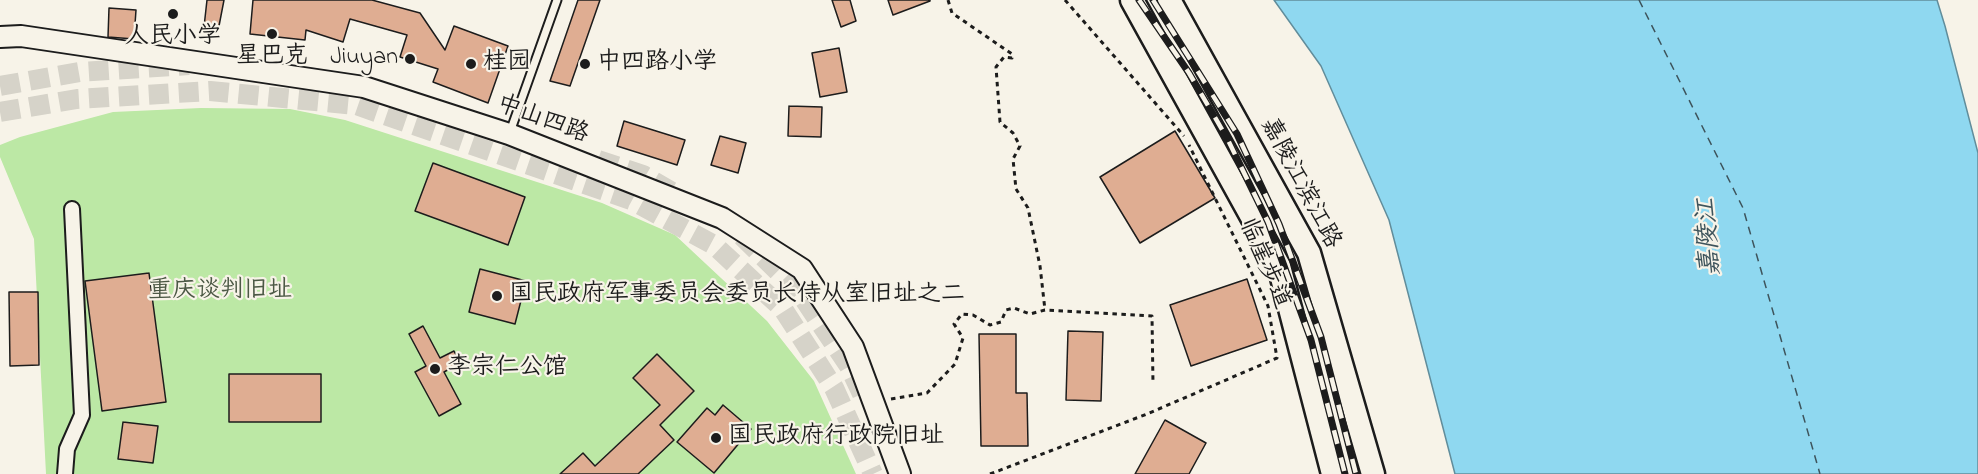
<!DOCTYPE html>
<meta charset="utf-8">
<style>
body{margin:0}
canvas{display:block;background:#f7f3e8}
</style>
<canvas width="1978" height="474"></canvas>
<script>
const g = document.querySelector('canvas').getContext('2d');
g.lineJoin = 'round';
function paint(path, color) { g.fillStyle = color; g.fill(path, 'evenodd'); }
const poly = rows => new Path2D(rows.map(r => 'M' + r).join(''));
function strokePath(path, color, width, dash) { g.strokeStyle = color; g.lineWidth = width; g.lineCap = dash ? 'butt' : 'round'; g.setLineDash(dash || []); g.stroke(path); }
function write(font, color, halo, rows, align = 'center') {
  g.font = font + ' "Indie Flower","LXGW WenKai TC",sans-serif'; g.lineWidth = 4.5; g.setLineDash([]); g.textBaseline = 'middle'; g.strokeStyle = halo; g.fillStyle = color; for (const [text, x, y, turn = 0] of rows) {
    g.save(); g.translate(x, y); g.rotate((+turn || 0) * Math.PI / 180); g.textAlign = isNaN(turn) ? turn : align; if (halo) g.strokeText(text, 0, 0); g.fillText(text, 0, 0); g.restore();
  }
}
const green = poly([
 [201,108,290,109,345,120,602,203,675,235,767,321,814,381,856,474,46,474,34,239,0,157,0,145,20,137,113,112]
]);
const water = poly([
 [1274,0,1937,0,1945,26,1978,153,1978,474,1455,474,1389,220,1321,66,1274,0]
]);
const ferry = poly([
 [1639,0,1743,208,1820,474]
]);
const building = poly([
 [207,0,224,0,219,26,204,27,207,0],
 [253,0,372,0,420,13,445,50,454,26,508,46,488,103,433,82,438,69,400,57,407,35,350,19,343,42,306,30,305,40,250,34,253,0],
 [578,0,600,0,570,86,550,81,578,0],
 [832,0,850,0,856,21,841,27,832,0],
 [888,0,930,0,930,1,893,15,888,0],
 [109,8,136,10,134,39,108,37,109,8],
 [839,48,847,92,820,97,812,53,839,48],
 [789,106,822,107,821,137,788,136,789,106],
 [624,121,685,140,677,165,617,146,624,121],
 [1175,131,1215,198,1140,243,1100,177,1175,131],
 [720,136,746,143,738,173,711,165,720,136],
 [433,163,525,197,508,245,415,211,433,163],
 [480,269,526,281,515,324,469,312,480,269],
 [149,273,166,402,102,411,85,281,149,273],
 [1247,279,1267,340,1191,366,1170,305,1247,279],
 [9,292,38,292,39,365,10,366,9,292],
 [423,326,440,358,454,351,460,363,444,372,461,404,439,416,415,372,426,366,409,334,423,326],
 [1068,331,1103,332,1101,401,1066,400,1068,331],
 [979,334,1016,334,1016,393,1027,393,1028,446,981,446,979,334],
 [657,354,694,391,660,425,674,440,638,474,560,474,583,453,595,466,660,405,633,378,657,354],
 [229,374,321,374,321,422,229,422,229,374],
 [723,405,751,429,714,473,677,442,707,408,715,415,723,405],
 [1165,420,1206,443,1189,474,1135,474,1165,420],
 [123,422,158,426,153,463,118,459,123,422]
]);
const secondaryTunnel = poly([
 [0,86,79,72,189,65],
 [0,112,77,99,210,91,356,105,631,200,714,245,783,309,834,388,873,474],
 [598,160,643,175,672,192],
 [742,236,800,293,849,366,863,396]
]);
const path = poly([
 [948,0,952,13,1012,54,1012,58,1004,57,996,67,1000,122,1013,133,1020,146,1013,159,1016,189,1028,208,1040,266,1045,310],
 [1065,0,1184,136],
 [891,399,927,393,955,364,963,338,954,324,962,314,973,315,990,325,1001,322,1006,310,1014,308,1030,314,1045,310,1152,316,1153,384],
 [990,474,1147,414,1277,358,1268,306,1189,145]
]);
const lane = poly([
 [510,132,557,0]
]);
const street = poly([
 [65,474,67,449,82,415,72,209]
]);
const secondary = poly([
 [0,37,21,36,364,87,509,134,722,218,802,269,853,347,900,474]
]);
const primary = poly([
 [1132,0,1279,266,1333,474],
 [1169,0,1309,253,1373,474]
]);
const rail = poly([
 [1139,0,1189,73,1227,138,1268,222,1311,340,1345,474],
 [1153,0,1237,134,1279,224,1321,337,1356,474]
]);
const markers = [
 [173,14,6,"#1c1c1c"],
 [272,34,6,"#1c1c1c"],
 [410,59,6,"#1c1c1c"],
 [471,64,6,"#1c1c1c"],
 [585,64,6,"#1c1c1c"],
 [497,296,6,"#1c1c1c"],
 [435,369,6,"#1c1c1c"],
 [716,438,6,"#1c1c1c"]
];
const poiNames = [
 ["人民小学",173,38,"center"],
 ["星巴克",272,58,"center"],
 ["Jiuyan",398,59,"right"],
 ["桂园",483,64],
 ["中四路小学",597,64],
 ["国民政府军事委员会委员长侍从室旧址之二",509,296],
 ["李宗仁公馆",447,369],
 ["国民政府行政院旧址",728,438]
];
const streetNames = [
 ["中山四路",542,121,20],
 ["嘉陵江滨江路",1299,184,62],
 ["临崖步道",1263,264,67]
];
const parkNames = [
 ["重庆谈判旧址",220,292]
];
const waterNames = [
 ["嘉陵江",1711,237,-94]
];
paint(green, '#bce8a5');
paint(water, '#8fd8f0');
strokePath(water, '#618d9b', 1.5);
strokePath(ferry, '#3e545c', 1.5, [8, 6]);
paint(building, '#dfad92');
strokePath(building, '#1c1c1c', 1.5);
strokePath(secondaryTunnel, '#d6d3c9', 20, [20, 10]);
strokePath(lane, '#1c1c1c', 11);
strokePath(street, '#1c1c1c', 18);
strokePath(secondary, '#1c1c1c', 24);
strokePath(primary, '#1c1c1c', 27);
strokePath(path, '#1c1c1c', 3, [4.5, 4.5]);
strokePath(lane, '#f7f3e8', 7);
strokePath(street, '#f7f3e8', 14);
strokePath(secondary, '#f7f3e8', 20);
strokePath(primary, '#f7f3e8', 22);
strokePath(rail, '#1c1c1c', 7);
strokePath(rail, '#f7f3e8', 4.5, [14]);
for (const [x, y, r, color] of markers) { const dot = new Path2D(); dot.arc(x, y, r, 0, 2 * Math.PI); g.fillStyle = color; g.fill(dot); strokePath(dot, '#f7f3e8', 2); }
write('24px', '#1c1c1c', '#f7f3e8', poiNames, 'left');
write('24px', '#1c1c1c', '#f7f3e8', streetNames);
write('24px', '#4c5945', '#f7f3e8', parkNames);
write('italic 26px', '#3e545c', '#f7f3e8', waterNames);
</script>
